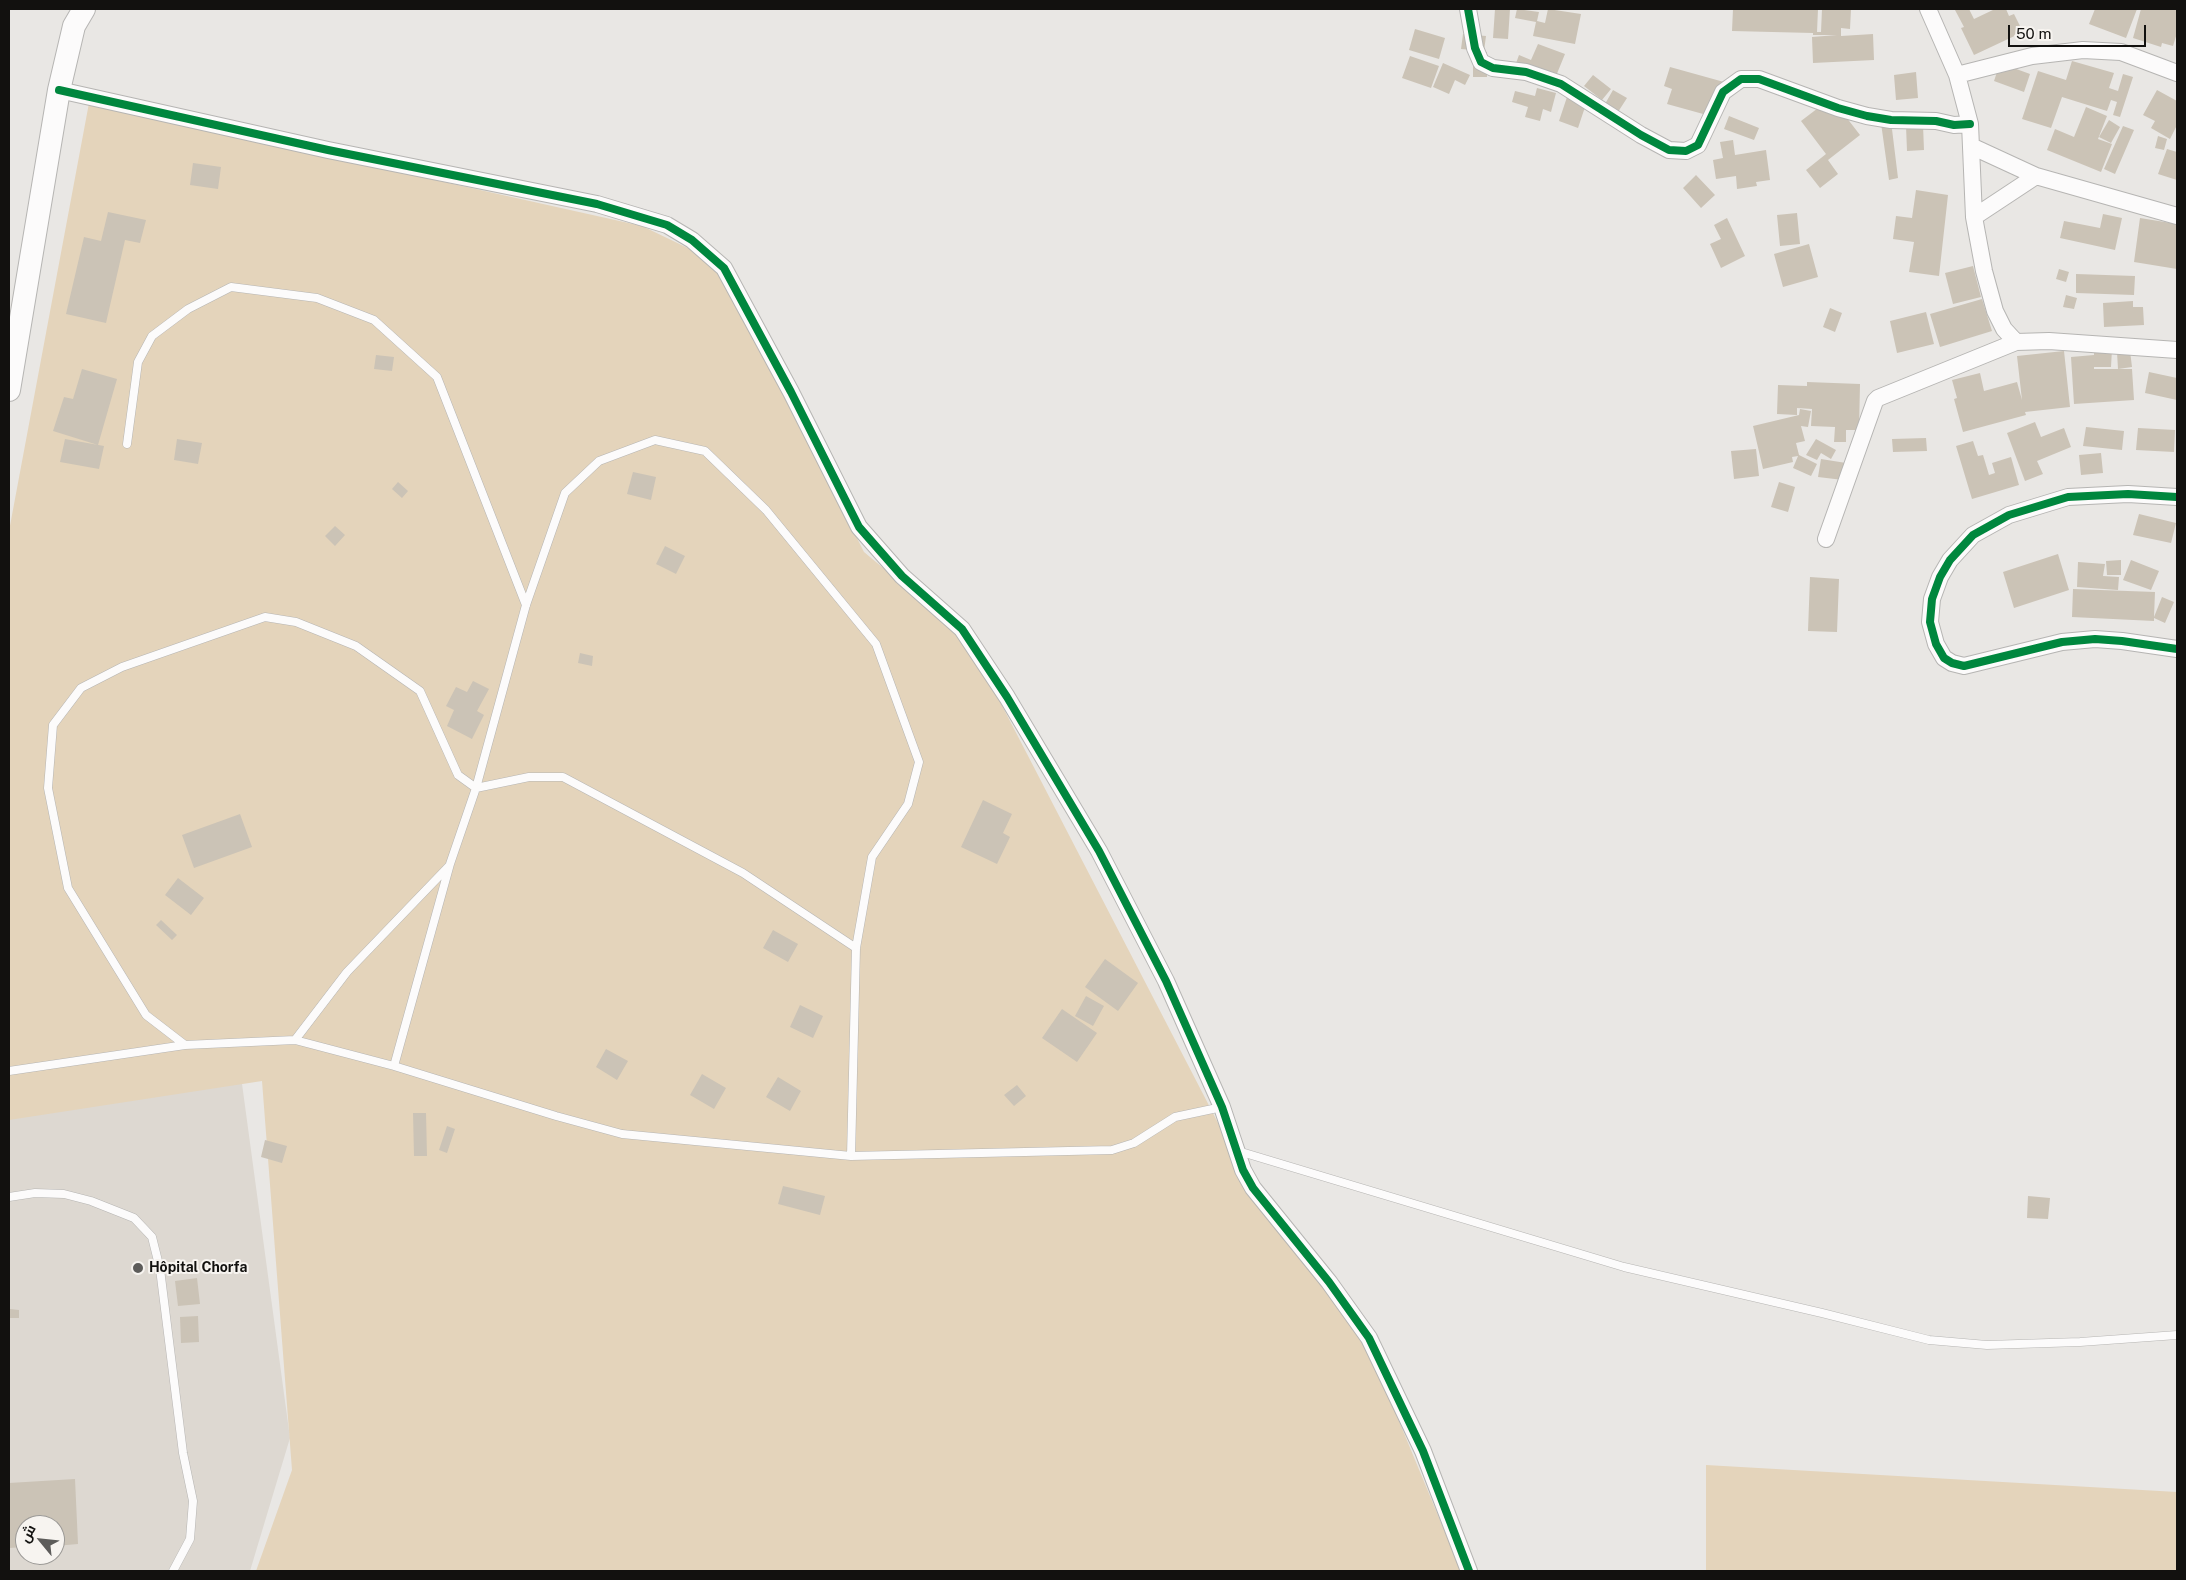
<!DOCTYPE html>
<meta charset="utf-8">
<style>
body{margin:0}
#map{position:relative;width:2186px;height:1580px;overflow:hidden;background:#e9e7e4;font-family:"Public Sans",Cairo,sans-serif}
canvas{display:block}
.frame{position:absolute;inset:0;border:10px solid #12110f;pointer-events:none}
.north{position:absolute;left:15px;top:1515px;width:50px;height:50px;box-sizing:border-box;background:#f7f4f0;border:1px solid #9b9996;border-radius:50%;rotate:298deg;font-size:14px;font-weight:700;line-height:20px;text-align:center;color:#12110f}
.north::after{content:'';display:block;margin:auto;width:18px;height:22px;background:#5d5c5a;clip-path:polygon(50% 0,100% 100%,50% 72%,0 100%)}
.scale{position:absolute;left:2008px;top:25px;width:138px;height:22px;box-sizing:border-box;border:2px solid #12110f;border-top:0;padding-left:6px;font-size:15px;line-height:18px;white-space:nowrap;color:#12110f;-webkit-text-stroke:4px #f7f4f0;paint-order:stroke}
</style>
<div id="map">
<canvas width="2186" height="1580"></canvas>
<div class="frame"></div>
<div class="north">ش</div>
<div class="scale">50 m</div>
</div>
<script>
const g = document.querySelector('canvas').getContext('2d');
g.lineJoin = 'round';
function paint(path, color) { g.fillStyle = color; g.fill(path, 'evenodd'); }
const poly = rows => new Path2D(rows.map(r => 'M' + r).join(''));
function strokePath(path, color, width, dash) { g.strokeStyle = color; g.lineWidth = width; g.lineCap = dash ? 'butt' : 'round'; g.setLineDash(dash || []); g.stroke(path); }
function write(font, color, halo, rows, align = 'center') {
  g.font = font + ' "Public Sans",sans-serif'; g.lineWidth = 4; g.setLineDash([]); g.textBaseline = 'middle'; g.strokeStyle = halo; g.fillStyle = color; for (const [text, x, y, turn = 0] of rows) {
    g.save(); g.translate(x, y); g.rotate((+turn || 0) * Math.PI / 180); g.textAlign = isNaN(turn) ? turn : align; if (halo) g.strokeText(text, 0, 0); g.fillText(text, 0, 0); g.restore();
  }
}
const built = poly([
 [240,1069,290,1438,250,1571,9,1571,9,1099],
 [25,1525,55,1525,55,1555,25,1555]
]);
const green = poly([
 [89,103,642,226,719,263,864,552,967,638,1231,1148,1351,1305,1461,1571,256,1571,292,1470,262,1081,9,1120,9,531],
 [1706,1465,2177,1492,2177,1571,1706,1571]
]);
const building = poly([
 [1495,9,1510,9,1508,39,1493,38],
 [1517,9,1539,12,1537,21,1545,23,1548,9,1581,14,1575,44,1533,36,1536,22,1515,18],
 [1733,9,1818,9,1817,32,1821,32,1822,9,1851,9,1850,29,1841,28,1841,36,1873,34,1874,60,1813,63,1812,37,1837,35,1813,35,1813,33,1732,31],
 [1958,9,1969,9,1974,19,1995,9,2006,9,2009,16,2014,14,2023,32,1974,55,1961,28,1964,27,1955,10],
 [2095,9,2137,9,2126,38,2089,24],
 [2141,9,2177,9,2177,33,2173,46,2162,43,2161,47,2133,38],
 [1415,29,1445,38,1439,59,1409,50],
 [1463,34,1486,36,1484,51,1461,49],
 [1538,44,1565,54,1556,76,1515,66,1519,55,1531,60],
 [1473,52,1487,52,1487,77,1473,77],
 [1410,56,1439,66,1431,88,1402,78],
 [2072,61,2114,73,2109,88,2118,91,2123,74,2133,77,2120,117,2113,115,2117,102,2111,100,2107,111,2062,97,2051,128,2022,119,2038,71,2066,80],
 [1443,63,1470,75,1465,85,1455,80,1449,94,1433,87],
 [2000,63,2030,74,2024,92,1994,81],
 [1670,67,1724,82,1714,117,1667,104,1672,89,1664,86],
 [1916,72,1918,98,1896,100,1894,75],
 [1593,75,1611,89,1602,100,1584,86],
 [1537,88,1556,93,1551,112,1543,109,1540,121,1525,117,1528,107,1512,102,1515,91,1535,96],
 [1613,90,1627,98,1618,112,1605,104],
 [2157,90,2177,101,2177,125,2170,139,2151,128,2155,121,2143,115],
 [1569,91,1588,98,1578,128,1559,121],
 [1836,104,1860,135,1828,160,1838,174,1820,188,1806,170,1826,154,1801,121,1822,105],
 [2086,107,2107,116,2098,139,2112,144,2101,172,2047,150,2055,129,2074,137],
 [1729,116,1759,128,1754,140,1724,129],
 [2109,120,2120,127,2111,143,2099,137],
 [1891,121,1898,178,1889,180,1881,123],
 [1923,125,1924,150,1907,151,1906,126],
 [2123,126,2134,130,2115,174,2104,169],
 [2158,136,2167,139,2164,150,2155,148],
 [1733,140,1735,155,1766,150,1770,180,1756,182,1757,186,1737,189,1736,176,1716,179,1713,160,1723,158,1720,142],
 [2167,149,2177,152,2177,180,2158,174],
 [193,163,221,167,218,189,190,185],
 [1696,175,1715,195,1701,208,1683,188],
 [1916,190,1948,195,1939,276,1909,272,1914,242,1893,239,1896,216,1912,218],
 [108,212,146,220,140,243,125,240,106,323,66,314,84,237,101,241],
 [1797,213,1800,244,1780,246,1777,215],
 [2103,214,2122,218,2115,250,2060,238,2064,221,2100,228],
 [1727,218,1745,256,1721,268,1710,244,1721,239,1714,225],
 [2140,218,2177,224,2177,269,2134,262],
 [1809,244,1818,277,1783,287,1774,254],
 [1973,266,1981,297,1953,304,1945,273],
 [2059,269,2069,272,2066,282,2056,279],
 [2076,274,2135,276,2134,295,2076,293],
 [2066,295,2077,298,2074,309,2063,307],
 [1982,299,1992,331,1940,347,1930,314],
 [2133,301,2133,307,2143,307,2144,325,2104,327,2103,303],
 [1830,308,1842,313,1835,332,1823,327],
 [1926,312,1934,344,1897,353,1890,321],
 [2094,348,2112,349,2111,367,2094,367,2094,369,2132,369,2134,400,2074,404,2071,357,2094,355],
 [2064,351,2070,407,2025,412,2026,415,1963,432,1954,399,1957,398,1952,380,1980,373,1984,391,2017,382,2022,400,2017,356],
 [2130,351,2132,367,2118,369,2117,352],
 [376,355,394,357,392,371,374,369],
 [82,369,117,379,98,445,53,431,64,397,73,399],
 [2149,372,2177,378,2177,400,2145,393],
 [1807,382,1860,384,1859,430,1846,430,1846,442,1834,442,1835,427,1811,426,1812,409,1797,408,1797,415,1777,414,1778,385,1807,386],
 [1800,409,1811,411,1808,427,1801,426,1805,441,1796,443,1799,455,1817,464,1811,476,1793,468,1798,456,1792,457,1793,462,1763,469,1753,426,1799,415],
 [2035,422,2041,437,2064,428,2071,447,2037,461,2043,474,2025,481,2007,433],
 [2086,427,2124,431,2122,450,2083,446],
 [2138,428,2175,430,2174,452,2136,450],
 [1926,438,1927,451,1893,452,1892,439],
 [65,439,104,446,99,469,60,462],
 [177,439,202,443,198,464,174,460],
 [1816,439,1836,450,1831,459,1821,453,1817,460,1806,455],
 [1973,441,1978,456,1983,455,1989,475,1995,473,1992,463,2011,457,2019,485,1972,499,1956,446],
 [1756,449,1759,476,1734,479,1731,451],
 [2101,453,2103,473,2081,475,2079,455],
 [1821,459,1846,463,1843,480,1818,477],
 [633,472,656,477,651,500,627,494],
 [398,482,408,491,402,498,392,489],
 [1779,482,1795,487,1788,512,1771,507],
 [2139,514,2176,523,2171,543,2133,535],
 [335,526,345,535,335,546,325,536],
 [665,546,685,556,676,574,656,564],
 [2058,554,2069,590,2014,608,2003,572],
 [2121,560,2121,575,2107,575,2106,561],
 [2131,560,2159,571,2151,590,2123,580],
 [2078,562,2105,564,2103,576,2119,577,2118,590,2077,587],
 [1810,577,1839,579,1837,632,1808,631],
 [2073,589,2155,592,2154,617,2162,597,2174,602,2165,623,2154,618,2154,621,2072,617],
 [580,653,593,656,592,666,578,663],
 [473,681,489,689,477,711,484,715,472,739,447,726,454,710,446,706,456,687,467,692],
 [983,800,1012,814,1003,833,1010,837,997,864,961,847],
 [240,814,252,847,194,868,182,835],
 [178,878,204,898,191,915,165,895],
 [161,920,177,935,172,940,156,925],
 [773,930,798,944,788,962,763,948],
 [1105,959,1138,983,1118,1011,1085,987],
 [1086,996,1104,1006,1093,1026,1075,1016],
 [800,1005,823,1016,813,1038,790,1027],
 [1062,1009,1097,1033,1077,1062,1042,1038],
 [606,1049,628,1061,617,1080,596,1067],
 [702,1074,726,1088,714,1109,690,1095],
 [778,1077,801,1091,790,1111,766,1097],
 [1017,1085,1026,1096,1014,1106,1004,1095],
 [413,1113,426,1113,427,1156,414,1156],
 [447,1126,455,1129,447,1153,439,1150],
 [265,1140,287,1146,282,1163,261,1157],
 [783,1186,825,1196,820,1215,778,1204],
 [2028,1196,2050,1198,2048,1219,2027,1218],
 [197,1278,200,1304,178,1306,175,1281],
 [10,1309,19,1310,19,1318,10,1318],
 [198,1316,199,1342,181,1343,180,1317],
 [75,1479,78,1544,55,1546,55,1525,25,1525,25,1547,9,1548,9,1483]
]);
const service = poly([
 [127,444,138,362,152,336,188,309,231,287,317,298,374,320,437,377,526,605],
 [856,948,743,873,563,777,529,777,476,788,458,775,420,691,356,646,296,622,265,617,122,667,81,688,53,725,48,788,68,888,146,1015,185,1045,295,1040,394,1066,556,1116,622,1134,851,1156,1112,1150,1134,1143,1175,1117,1222,1107],
 [295,1040,347,972,449,866],
 [394,1066,450,864,476,788,526,605,565,493,599,461,655,440,705,451,766,510,876,644,919,762,908,804,872,857,856,948,851,1156],
 [9,1071,185,1045],
 [1238,1151,1624,1267,1822,1313,1929,1340,1987,1345,2080,1342,2177,1335],
 [9,1197,35,1193,64,1194,91,1201,134,1218,152,1237,160,1269,183,1453,193,1501,190,1539,173,1571]
]);
const minor = poly([
 [1468,9,1475,48,1481,62,1493,68,1526,72,1561,84,1641,135,1669,150,1686,151,1698,145,1723,92,1741,79,1759,79,1838,108,1867,116,1891,120,1936,121,1954,125,1970,124],
 [1928,9,1957,75,1970,124,1974,217,1984,271,1995,311,2004,329,2016,342,2049,341,2177,350],
 [1957,75,2032,56,2083,50,2121,52,2177,73],
 [59,90,328,150,597,204,667,225,692,240,724,268,791,392,859,527,902,576,962,629,1007,697,1099,851,1166,981,1222,1107,1243,1170,1253,1188,1329,1282,1369,1338,1423,1451,1469,1571],
 [1971,146,2036,176,1974,217],
 [2036,176,2177,216],
 [2177,497,2128,494,2068,497,2009,515,1973,535,1950,560,1940,577,1932,599,1930,622,1936,644,1944,658,1952,663,1964,666,2062,642,2095,639,2122,641,2177,649],
 [1826,539,1875,401,1878,398,2016,342]
]);
const secondary = poly([
 [9,390,59,90,74,26,84,9]
]);
const cycleway = poly([
 [1468,9,1475,48,1481,62,1493,68,1526,72,1561,84,1641,135,1669,150,1686,151,1698,145,1723,92,1741,79,1759,79,1838,108,1867,116,1891,120,1936,121,1954,125,1970,124],
 [59,90,328,150,597,204,667,225,692,240,724,268,791,392,859,527,902,576,962,629,1007,697,1099,851,1166,981,1222,1107,1243,1170,1253,1188,1329,1282,1369,1338,1423,1451,1469,1571],
 [2177,497,2128,494,2068,497,2009,515,1973,535,1950,560,1940,577,1932,599,1930,622,1936,644,1944,658,1952,663,1964,666,2062,642,2095,639,2122,641,2177,649]
]);
const markers = [
 [138,1268,6,"#5d5c5a"]
];
const poiNames = [
 ["Hôpital Chorfa",149,1268]
];
paint(built, '#ddd8d1');
paint(green, '#e4d4bb');
paint(building, '#cbc3b6');
strokePath(service, '#b6b5b3', 9);
strokePath(minor, '#b6b5b3', 18);
strokePath(secondary, '#b6b5b3', 24);
strokePath(service, '#fcfbfb', 8);
strokePath(minor, '#fcfbfb', 16);
strokePath(secondary, '#fcfbfb', 22);
strokePath(cycleway, '#00873e', 8);
for (const [x, y, r, color] of markers) { const dot = new Path2D(); dot.arc(x, y, r, 0, 2 * Math.PI); g.fillStyle = color; g.fill(dot); strokePath(dot, '#f7f4f0', 2); }
write('bold 14px', '#12110f', '#f7f4f0', poiNames, 'left');
</script>
